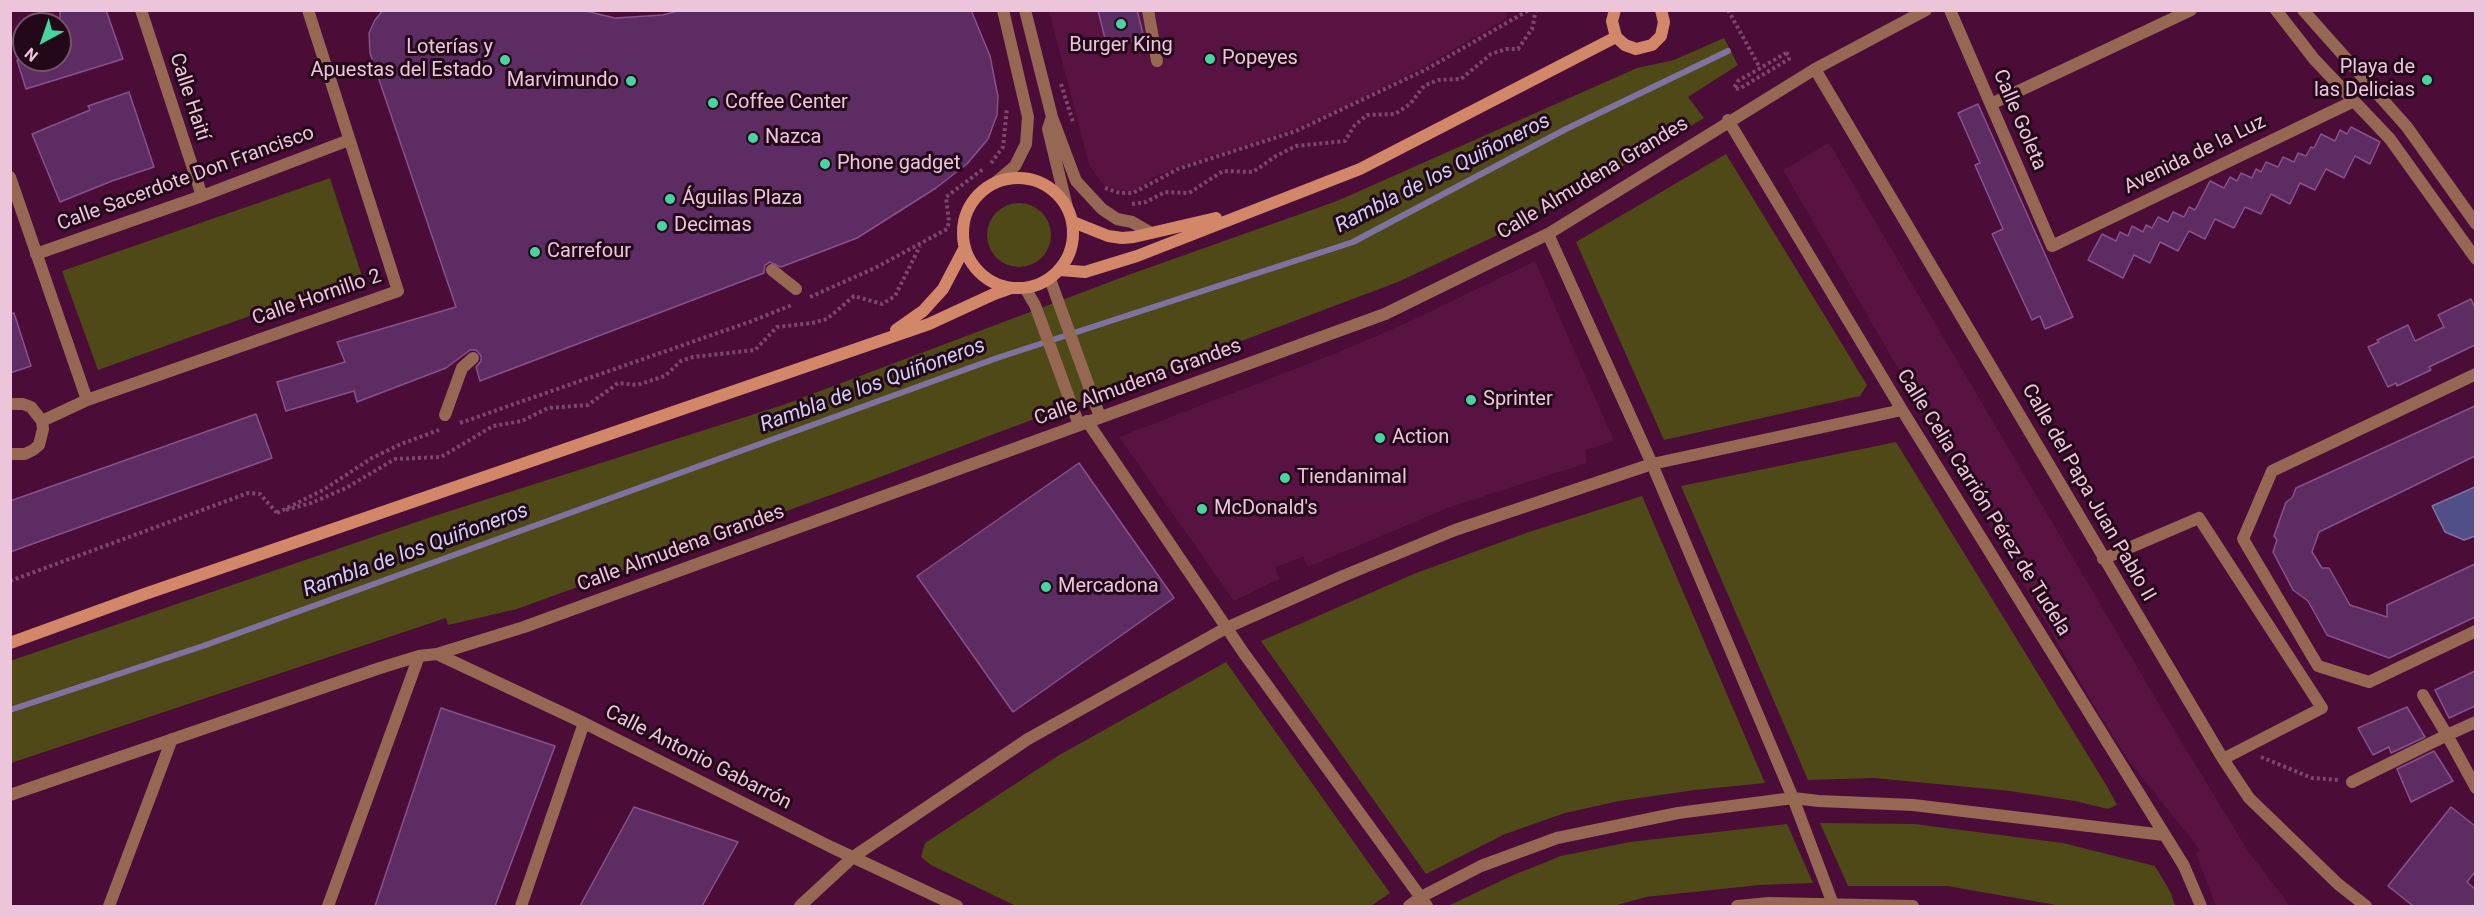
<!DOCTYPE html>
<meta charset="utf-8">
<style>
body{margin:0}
#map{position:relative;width:2486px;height:917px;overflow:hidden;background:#4b0c38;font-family:Roboto,sans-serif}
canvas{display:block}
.frame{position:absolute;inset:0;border:12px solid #ecc5db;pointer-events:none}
.north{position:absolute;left:12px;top:12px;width:60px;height:60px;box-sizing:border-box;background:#220819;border:2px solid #735467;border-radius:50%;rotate:220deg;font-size:16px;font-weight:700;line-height:24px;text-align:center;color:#ecc5db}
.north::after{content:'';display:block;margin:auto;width:21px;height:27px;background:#47d49e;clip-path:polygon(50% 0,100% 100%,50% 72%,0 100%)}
</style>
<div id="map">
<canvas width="2486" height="917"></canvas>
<div class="frame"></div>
<div class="north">N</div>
</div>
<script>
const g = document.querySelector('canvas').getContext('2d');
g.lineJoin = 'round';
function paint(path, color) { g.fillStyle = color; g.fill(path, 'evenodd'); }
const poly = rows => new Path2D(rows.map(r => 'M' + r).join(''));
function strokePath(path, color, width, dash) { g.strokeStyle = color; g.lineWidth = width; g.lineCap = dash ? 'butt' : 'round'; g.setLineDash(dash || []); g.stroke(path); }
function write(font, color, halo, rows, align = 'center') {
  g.font = font + ' Roboto,sans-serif'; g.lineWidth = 6; g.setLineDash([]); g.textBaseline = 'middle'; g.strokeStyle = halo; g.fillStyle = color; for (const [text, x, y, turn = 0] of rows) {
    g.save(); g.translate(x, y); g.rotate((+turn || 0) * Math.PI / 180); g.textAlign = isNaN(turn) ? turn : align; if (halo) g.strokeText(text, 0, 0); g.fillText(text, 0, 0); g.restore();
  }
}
const built = poly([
 [1506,10,1507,18,1424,67,1345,106,1294,129,1177,167,1153,178,1133,192,1107,187,1100,181,1089,164,1049,11],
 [1829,143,2173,728,2248,851,2290,906,2216,906,2196,854,2200,850,2126,757,2093,704,1783,170],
 [1535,261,1614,441,1585,450,1587,463,1450,507,1308,567,1303,557,1275,567,1279,579,1234,601,1119,437,1344,350,1413,320]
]);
const green = poly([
 [1724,38,1738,65,1688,97,1704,118,1540,215,1398,282,872,480,517,609,448,625,446,618,11,763,10,661,431,517,783,405,1131,274,1337,201,1637,68,1674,60],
 [1726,154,1867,385,1860,396,1664,440,1576,242],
 [330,178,362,276,98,370,62,271],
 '987 235a32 32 0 1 1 64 0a32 32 0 1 1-64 0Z',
 [1896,442,2108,788,2117,805,2108,809,2075,801,2010,791,1874,778,1808,780,1681,486],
 [1642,496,1765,783,1695,790,1619,801,1565,813,1505,834,1426,874,1261,641,1416,573,1529,532],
 [1226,662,1390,893,1371,906,1016,906,931,865,921,857,925,843,1061,754],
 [1820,823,1914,824,2063,843,2155,866,2171,893,2175,906,2062,906,1947,886,1848,886],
 [1787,824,1813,883,1759,885,1646,897,1613,906,1448,906,1511,876,1561,856,1630,842]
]);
const water = poly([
 [2475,487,2475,536,2464,540,2445,532,2432,506,2475,487]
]);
const stream = poly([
 [10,710,203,646,997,358,1353,242,1566,129,1728,51]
]);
const building = poly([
 [60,10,106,10,123,59,26,89,17,60,60,60,60,10],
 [383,10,581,10,615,18,663,15,681,10,971,10,990,56,998,97,997,115,988,139,967,164,936,188,857,238,781,267,770,262,765,265,764,273,480,381,476,367,481,361,481,356,476,350,470,350,446,368,357,402,354,391,286,411,277,382,345,362,337,342,456,307,370,53,369,33,375,20,383,10],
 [1098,10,1137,10,1144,38,1107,47,1098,10],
 [129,92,154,167,112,181,60,202,32,134,90,110,88,106,129,92],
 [1978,104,2073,317,2045,329,2040,316,2032,320,1992,234,2003,229,1975,165,1980,163,1958,113,1978,104],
 [2351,127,2380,142,2370,164,2355,156,2344,178,2326,169,2315,190,2300,183,2290,204,2271,194,2261,214,2245,207,2234,228,2215,219,2205,239,2189,231,2178,251,2160,242,2150,263,2134,255,2123,278,2088,260,2102,234,2116,241,2120,232,2128,236,2132,226,2143,232,2146,225,2152,228,2158,217,2168,222,2173,212,2184,217,2189,207,2195,210,2210,181,2224,188,2230,177,2237,181,2241,173,2252,178,2256,169,2261,172,2266,162,2278,167,2283,157,2294,162,2298,153,2306,156,2311,147,2314,148,2321,134,2335,141,2340,130,2347,134,2351,127],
 [2471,299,2475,308,2475,345,2429,367,2431,370,2397,386,2396,383,2388,387,2368,347,2379,342,2377,340,2408,325,2415,341,2444,327,2438,315,2471,299],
 [14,313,31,366,10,373,10,314,14,313],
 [2475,406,2475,456,2319,532,2312,552,2322,568,2329,568,2350,605,2387,617,2387,605,2475,564,2475,617,2389,658,2327,635,2308,601,2293,590,2273,552,2277,540,2274,536,2286,502,2292,498,2296,488,2475,406],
 [256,414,272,458,10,552,10,501,256,414],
 [1079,463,1174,598,1013,712,917,576,1079,463],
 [2475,671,2475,706,2449,718,2435,690,2475,671],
 [2407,707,2425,737,2391,753,2389,747,2373,755,2358,728,2407,707],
 [441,708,555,746,495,906,375,906,441,708],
 [2434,751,2453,781,2411,802,2397,769,2434,751],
 [634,807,738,842,702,906,580,906,634,807],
 [2451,807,2475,826,2475,872,2467,882,2475,889,2475,906,2413,906,2388,886,2451,807]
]);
const path = poly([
 [1728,10,1760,68],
 [1786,53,1789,55,1789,59,1739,89,1734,88,1738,81,1786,53],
 [1061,84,1073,122],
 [991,163,1003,147,1007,108],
 [1105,188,1120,193,1133,193,1178,169,1296,131,1425,70,1529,10],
 [1132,204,1146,202,1165,192,1189,193,1223,171,1253,172,1276,156,1296,146,1345,141,1354,126,1367,115,1395,114,1410,104,1424,86,1438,80,1461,79,1491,54,1506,49,1518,49,1532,29,1536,10],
 [810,297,875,268,947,229,949,222,946,197,983,169],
 [460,423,752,321,792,305],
 [286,510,311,503,346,488,395,459,441,457,493,426,522,421,548,408,588,405,618,383,637,385,665,376,681,361,693,357,755,350,777,327,812,323,827,319,854,296,882,304,895,296,920,246],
 [277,513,323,490,372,458,401,444,439,430],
 [10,581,248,493,260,494,277,513],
 [2261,757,2312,778,2339,780]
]);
const lane = poly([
 [1148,10,1157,61],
 [772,270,796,289],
 [445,415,462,368,473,358]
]);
const street = poly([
 [141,10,202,196],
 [1025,10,1052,117,1076,181,1102,209,1117,219,1132,222,1151,233],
 [1950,10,2052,246,2354,101],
 [2276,10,2314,59,2390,139,2476,259],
 [2303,10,2407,127,2476,224],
 [1815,69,2223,759,2249,798,2338,884,2366,906],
 [1991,104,2191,10],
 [1052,117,1048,129,1067,207],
 [1728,120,1902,410,2184,866,2201,906],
 [10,177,87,400],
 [996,182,1015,166,1026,144,1028,117,1003,10],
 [1548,234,1652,464,1793,798,1833,904],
 [36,254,202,196,349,140],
 [1050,279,1100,417],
 [1025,288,1035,305,1079,425],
 [2476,374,2272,471,2243,539,2318,666,2369,682,2476,631],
 [10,404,23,404,31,407,42,421,43,429,39,445,33,450,25,454,10,454],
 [42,421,87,400,398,291,308,10],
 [1087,421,1243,652,1427,906],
 [2103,559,2199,518,2322,708,2223,759],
 [437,654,524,627,1385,314,1548,234,1815,69,1926,10],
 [2476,722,2447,735,2476,788],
 [2352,782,2447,735,2423,695],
 [10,795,380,668,419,656,437,654,584,723,831,847,957,906],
 [109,906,172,739],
 [328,906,419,656],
 [521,906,584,723],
 [800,906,853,857,1028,739,1226,628,1343,576,1455,530,1652,464,1902,410],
 [1409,906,1421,897,1481,866,1557,838,1678,813,1793,798,1819,801,1913,805,2164,835],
 [1737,906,1769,903,1913,906]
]);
const secondary = poly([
 [1615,10,1612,21,1616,37,1625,45,1636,49,1652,45,1661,36,1664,22,1661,10],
 '963 233a55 55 0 1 1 110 0a55 55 0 1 1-110 0Z',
 [1073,222,1108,236,1122,238,1134,237,1216,218],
 [1060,270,1085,272,1137,256,1360,169,1616,37],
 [896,330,923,311,943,289,965,247],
 [10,643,142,595,929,324,994,294,1011,288]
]);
const markers = [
 [1121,24,6,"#47d49e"],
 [1210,59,6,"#47d49e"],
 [505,60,6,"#47d49e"],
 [2427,80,6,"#47d49e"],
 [631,81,6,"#47d49e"],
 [713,103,6,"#47d49e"],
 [753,138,6,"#47d49e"],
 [825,164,6,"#47d49e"],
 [670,199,6,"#47d49e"],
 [662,226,6,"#47d49e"],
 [535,252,6,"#47d49e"],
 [1471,400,6,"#47d49e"],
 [1380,438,6,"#47d49e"],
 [1285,478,6,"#47d49e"],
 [1202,509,6,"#47d49e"],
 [1046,587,6,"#47d49e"]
];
const poiNames = [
 ["Burger King",1121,46,"center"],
 ["Loterías y",493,48,"right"],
 ["Apuestas del Estado",493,71,"right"],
 ["Popeyes",1222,59],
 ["Playa de",2415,68,"right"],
 ["las Delicias",2415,91,"right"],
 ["Marvimundo",619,81,"right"],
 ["Coffee Center",725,103],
 ["Nazca",765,138],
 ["Phone gadget",837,164],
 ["Águilas Plaza",682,199],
 ["Decimas",674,226],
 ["Carrefour",547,252],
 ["Sprinter",1483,400],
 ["Action",1392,438],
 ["Tiendanimal",1297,478],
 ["McDonald's",1214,509],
 ["Mercadona",1058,587]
];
const streetNames = [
 ["Calle Haití",189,97,72],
 ["Calle Goleta",2019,120,67],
 ["Avenida de la Luz",2195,155,-26],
 ["Calle Sacerdote Don Francisco",186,179,-20],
 ["Calle Almudena Grandes",1593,179,-31],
 ["Calle Hornillo 2",317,298,-19],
 ["Calle Almudena Grandes",1138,383,-20],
 ["Calle del Papa Juan Pablo II",2088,493,60],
 ["Calle Celia Carrión Pérez de Tudela",1983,503,58],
 ["Calle Almudena Grandes",681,549,-20],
 ["Calle Antonio Gabarrón",698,758,27]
];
const waterNames = [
 ["Rambla de los Quiñoneros",1443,174,-27],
 ["Rambla de los Quiñoneros",873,386,-20],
 ["Rambla de los Quiñoneros",416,551,-20]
];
paint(built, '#591343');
paint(green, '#4e4916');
paint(water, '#504f87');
strokePath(water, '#7f72a0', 1.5);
strokePath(stream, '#7f72a0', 6);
paint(building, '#5d2c62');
strokePath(building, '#86528b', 1.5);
strokePath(path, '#7d466b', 4, [3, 3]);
strokePath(lane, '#966753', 12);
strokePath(street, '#966753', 12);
strokePath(secondary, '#d28868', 12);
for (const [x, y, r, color] of markers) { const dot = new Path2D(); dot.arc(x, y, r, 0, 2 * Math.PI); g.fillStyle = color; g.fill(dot); strokePath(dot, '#220819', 2); }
write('20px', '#ecc5db', '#220819', poiNames, 'left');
write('20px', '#ecc5db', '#220819', streetNames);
write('italic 21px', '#cecff2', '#220819', waterNames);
</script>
